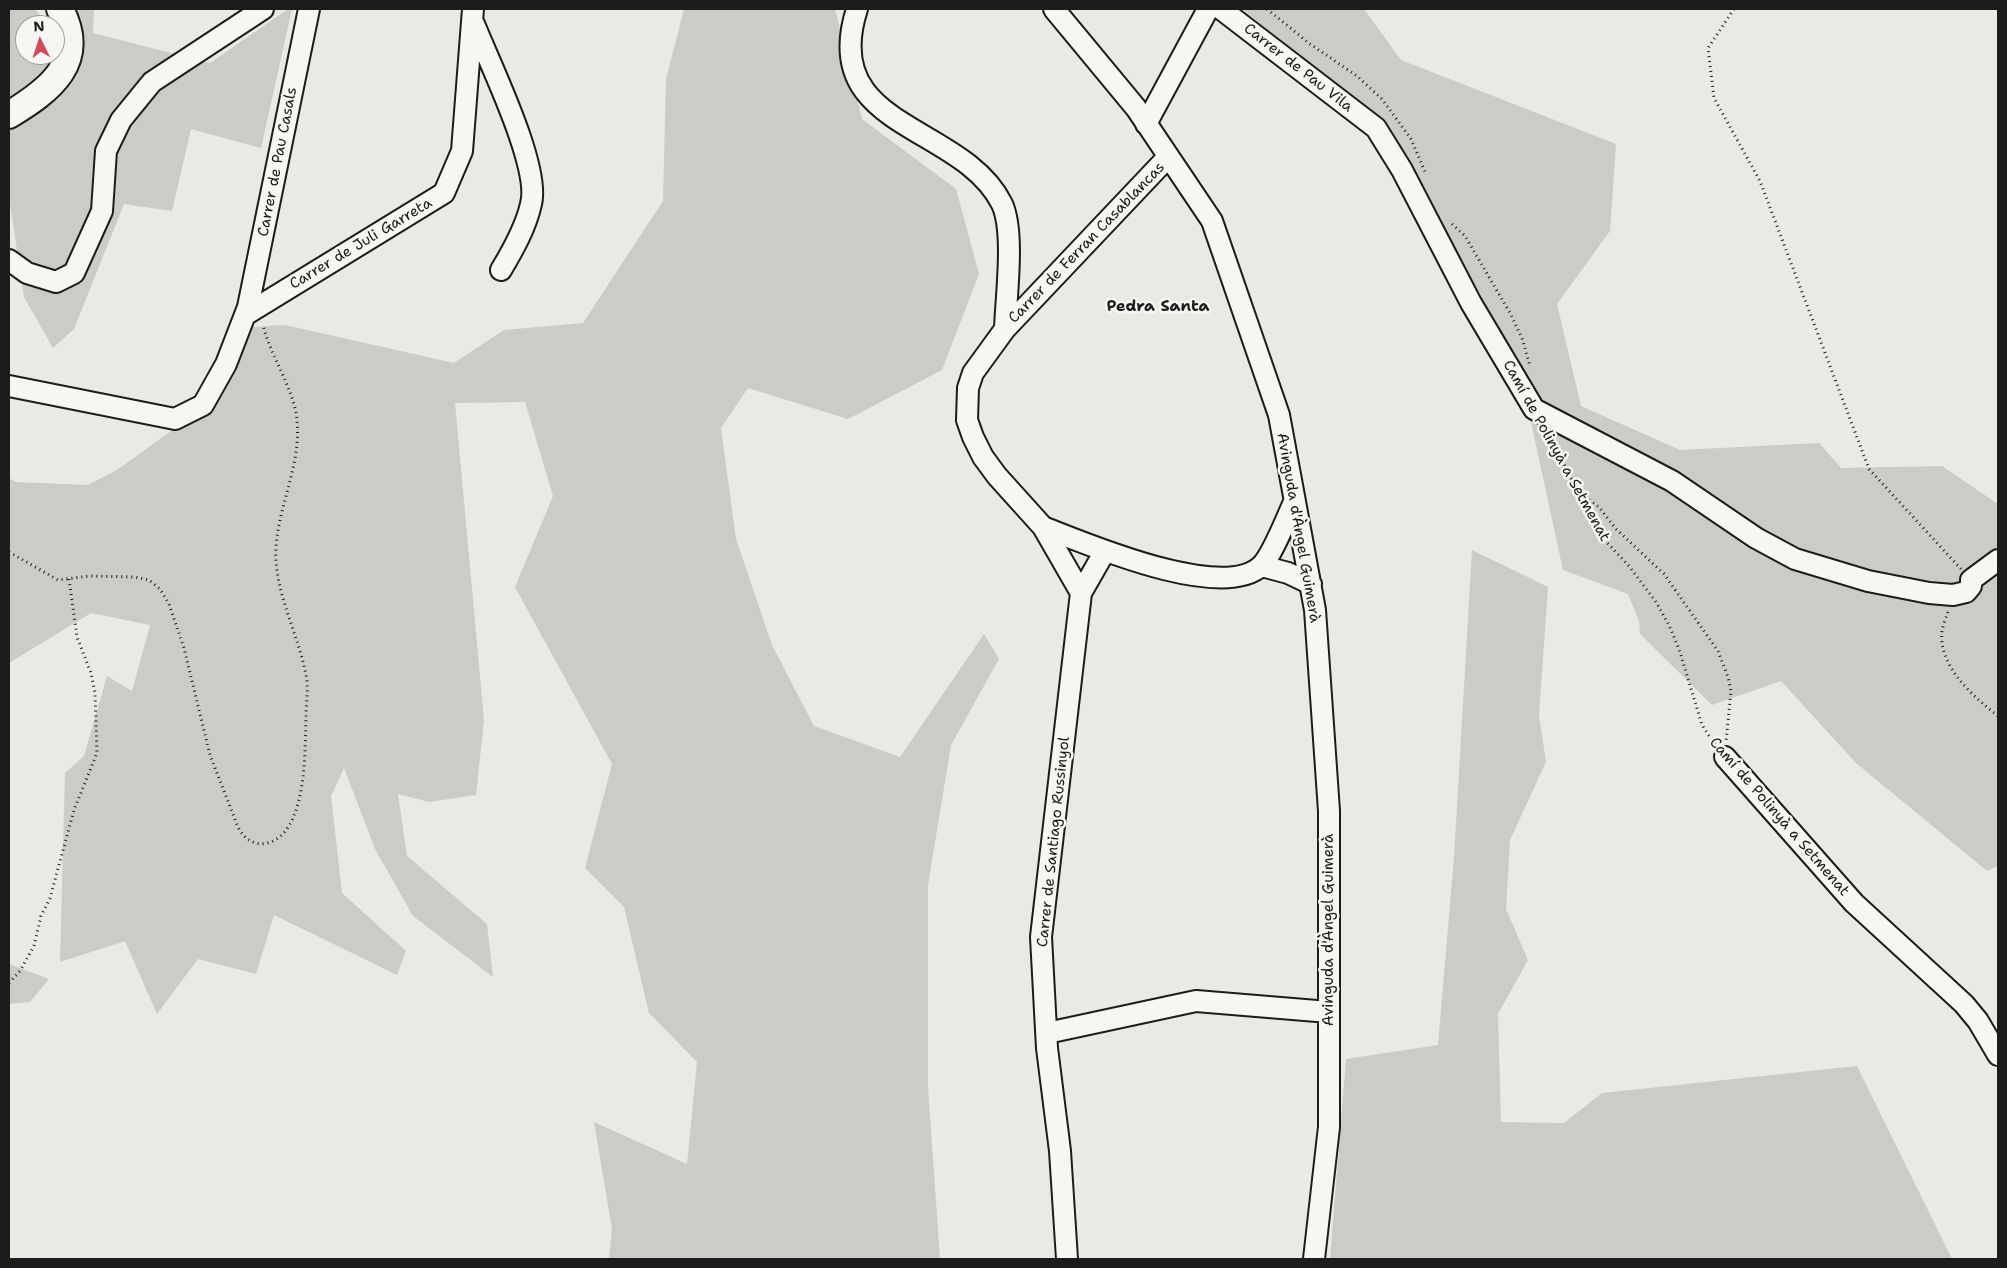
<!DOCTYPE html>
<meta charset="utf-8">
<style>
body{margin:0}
#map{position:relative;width:2007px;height:1268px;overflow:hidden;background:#e9e9e5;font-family:"Shantell Sans",sans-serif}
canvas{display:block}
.frame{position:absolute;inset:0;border:10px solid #1c1c1c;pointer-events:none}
.north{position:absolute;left:15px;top:15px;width:50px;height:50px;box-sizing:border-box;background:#f6f6f2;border:1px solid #9f9f9c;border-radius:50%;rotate:356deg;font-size:14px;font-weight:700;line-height:20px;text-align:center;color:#1c1c1c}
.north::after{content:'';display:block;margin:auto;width:18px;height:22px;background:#d1495b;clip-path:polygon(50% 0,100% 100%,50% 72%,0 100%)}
</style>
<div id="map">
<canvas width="2007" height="1268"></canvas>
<div class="frame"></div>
<div class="north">N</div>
</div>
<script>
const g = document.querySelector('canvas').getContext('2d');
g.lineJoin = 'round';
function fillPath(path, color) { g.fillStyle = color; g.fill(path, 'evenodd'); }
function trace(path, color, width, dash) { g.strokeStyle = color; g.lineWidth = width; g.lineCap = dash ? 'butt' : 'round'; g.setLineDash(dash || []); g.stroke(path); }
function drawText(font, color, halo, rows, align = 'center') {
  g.font = font + ' "Shantell Sans",sans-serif'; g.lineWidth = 5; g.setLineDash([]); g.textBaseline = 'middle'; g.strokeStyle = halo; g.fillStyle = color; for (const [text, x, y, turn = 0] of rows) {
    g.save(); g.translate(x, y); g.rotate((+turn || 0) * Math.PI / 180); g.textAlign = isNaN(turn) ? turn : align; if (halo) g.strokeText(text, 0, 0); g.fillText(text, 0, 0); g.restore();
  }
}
fillPath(new Path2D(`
 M9,9H35L47,25H25V55H51L49,73L9,105Z
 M60,9H94L93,33L210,63L288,9H292L261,148L191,129L172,211L124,204L74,329L53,348L24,297L9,197V129L77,71L66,14Z
 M684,9H835L862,119L956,189L979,274L942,370L848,419L748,388L721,428L736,539L772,645L814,726L900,757L984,634L999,659L951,745L928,885V1087L940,1259H609L612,1229L594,1122L687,1164L697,1062L649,1013L624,907L585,868L612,764L515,587L553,496L525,402L455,403L484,720L476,795L429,802L398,794L407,856L487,924L493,977L413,916L375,849L344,768L331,796L342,893L406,951L397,975L274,915L256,974L198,959L157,1014L125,941L60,962L65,773L84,756L107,676L132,691L150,625L91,613L9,663V478L16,482L88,485L117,470L174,429L196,421L213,409L252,327L285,325L454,363L504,330L583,323L663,201L666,79Z
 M1242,9H1364L1401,60L1616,144L1610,231L1557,304L1581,406L1680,450L1819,443L1841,468L1942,466L1998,504V866L1987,871L1856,763L1781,681L1712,705L1640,634L1639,621L1628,594L1563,570L1518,362L1384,122Z
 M1472,550L1548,587L1539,715L1546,762L1510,840L1506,909L1528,960L1498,1014L1501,1122L1564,1123L1602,1093L1857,1066L1952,1259H1330L1346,1059L1438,1045L1454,857Z
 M9,964L49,979L30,1002L9,1004Z`), '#cbcbc7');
const minor = new Path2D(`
 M857,9C818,130 962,123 1002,204C1015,232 1006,297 1005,329
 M1054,9L1136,108L1212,221L1279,415L1315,610L1329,811V1127L1314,1259
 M1221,9L1376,128L1402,170L1471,303L1534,409L1672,481L1756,538L1795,559L1868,581L1929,593L1953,595L1966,592L1971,586V580L1998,560
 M474,24C489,62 541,167 531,204C526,227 513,250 501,270
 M1146,124L1208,9
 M9,260L27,273L56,282L74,273L102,211L106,151L121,120L152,82L263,9
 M245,315L444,193L462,151L473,9
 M9,386L175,419L203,405L226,364L248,307L309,9
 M1043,527C1087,544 1222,602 1261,566C1272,556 1287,517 1294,502
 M1262,566L1288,573L1311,584
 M1081,593L1043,527L997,476L983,457L973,437L967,420L968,388L973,373L1005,329L1168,157
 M1725,757L1854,903L1964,1004L1978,1021L1998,1055
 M1047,1033L1196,1001L1329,1012
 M1067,1259L1060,1151L1047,1048L1041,937L1081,593L1105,551`);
const major = new Path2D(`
 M9,115C50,90 88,62 60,9`);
trace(minor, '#1c1c1c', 24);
trace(major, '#1c1c1c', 30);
trace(new Path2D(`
 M1267,9L1310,44L1357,76L1382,99L1411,139L1426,174
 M1734,9L1708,48L1714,98L1760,181L1869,469L1961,569
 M1452,224L1465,236L1510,313L1522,338L1530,366
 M1551,438L1599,534L1629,566L1656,602L1669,625L1679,649L1702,725L1715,745
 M1581,494L1599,507L1616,529L1664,574L1718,651L1728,677L1731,691L1726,742
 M9,552L58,580L90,576L135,577L149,580L160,589L169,604L184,648L210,755L238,827C245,841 259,849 275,840C307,822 305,748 306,716C306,702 309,688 306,675C298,633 273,589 276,547C279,502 304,459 296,413C291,385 270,354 263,325
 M1948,612C1946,618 1943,625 1942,631C1938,667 1974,697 1998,716
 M9,983L20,971L34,946L41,916L50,898L74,810L97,753L95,693L91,673L77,637L69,579`), '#1c1c1c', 3, [1, 4]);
trace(minor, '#f6f6f2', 20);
trace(major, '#f6f6f2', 26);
drawText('15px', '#1c1c1c', '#f6f6f2', [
 ["Carrer de Pau Vila",1298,68,38],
 ["Carrer de Pau Casals",278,162,-79],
 ["Carrer de Ferran Casablancas",1087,243,-46],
 ["Carrer de Juli Garreta",361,244,-31],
 ["Camí de Polinyà a Setmenat",1556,451,61],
 ["Avinguda d'Àngel Guimerà",1298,528,80],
 ["Camí de Polinyà a Setmenat",1779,817,49],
 ["Carrer de Santiago Russinyol",1054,842,-84],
 ["Avinguda d'Àngel Guimerà",1329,930,-90]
]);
drawText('bold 16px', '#1c1c1c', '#f6f6f2', [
 ["Pedra Santa",1158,307]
]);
</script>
